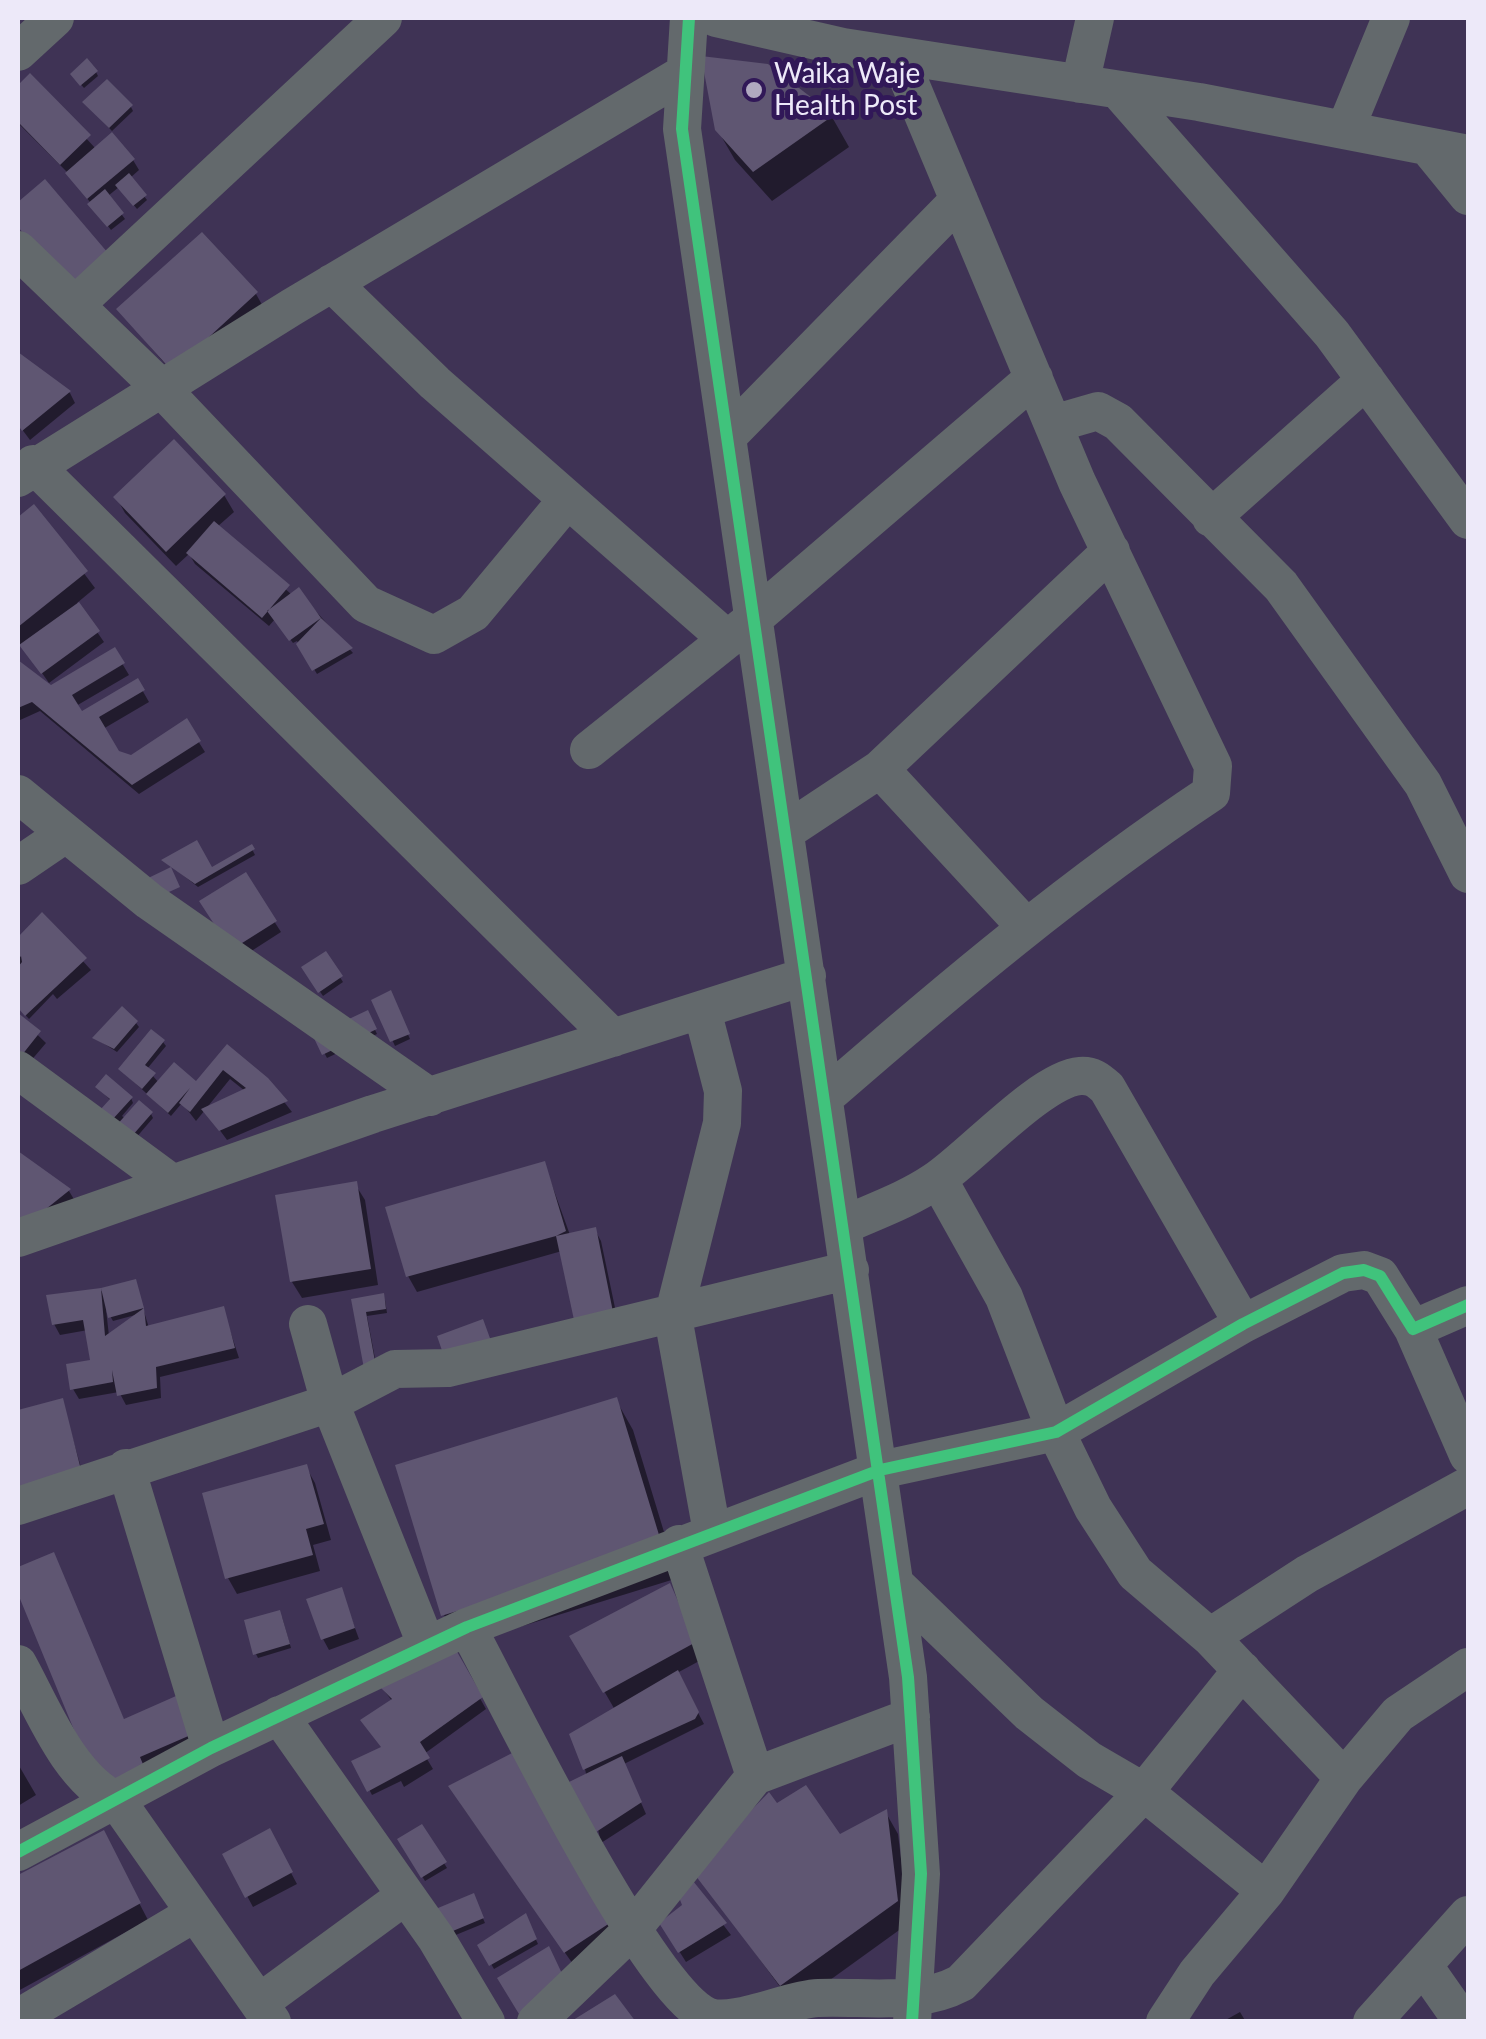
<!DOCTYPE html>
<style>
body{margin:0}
#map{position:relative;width:1486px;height:2039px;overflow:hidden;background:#3f3355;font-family:Lato,sans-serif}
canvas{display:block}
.frame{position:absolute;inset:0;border:20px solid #ede9f9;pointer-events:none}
</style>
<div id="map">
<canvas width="1486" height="2039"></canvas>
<div class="frame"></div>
</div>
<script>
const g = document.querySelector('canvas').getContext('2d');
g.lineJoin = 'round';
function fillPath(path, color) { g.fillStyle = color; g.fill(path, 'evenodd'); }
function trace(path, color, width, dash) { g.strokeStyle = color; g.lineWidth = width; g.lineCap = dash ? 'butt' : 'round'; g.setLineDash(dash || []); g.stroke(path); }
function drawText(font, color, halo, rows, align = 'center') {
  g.font = font + ' Lato,sans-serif'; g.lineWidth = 10; g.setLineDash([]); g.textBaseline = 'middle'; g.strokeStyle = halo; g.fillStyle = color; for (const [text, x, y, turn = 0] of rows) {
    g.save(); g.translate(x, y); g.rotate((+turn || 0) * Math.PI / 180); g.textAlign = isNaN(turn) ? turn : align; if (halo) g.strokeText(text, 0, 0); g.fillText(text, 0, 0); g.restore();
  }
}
fillPath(new Path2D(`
 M767,67L832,117L849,147L772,201L735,160L717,129Z
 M96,72L98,76L84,88L76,79Z
 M30,77L96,149L133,160L139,170L130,178L147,200L137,209L119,187L108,196L125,219L111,230L68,173L18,123V89Z
 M88,106L131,107L133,111L112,131Z
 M256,294L265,310L183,385L119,310Z
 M18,355L70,393L75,403L30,440L18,424Z
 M224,495L234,512L217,527L292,595L298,591L353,653L317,674L297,641L293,643L275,619L269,626L195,564L189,554L176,566L125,513L116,497Z
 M34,507L95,588L77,603L104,642L49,683L23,646L18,647V520Z
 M114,650L129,675L76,706L81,714L137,681L149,702L103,729L117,753L132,758L186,722L205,752L139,794L40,711L18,721V663L51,688Z
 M251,847L255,855L198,887L165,861L211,870Z
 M245,876L281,932L239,959Z
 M42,916L91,970L57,999L53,994L29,1019L18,1007V941Z
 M325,954L343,982L323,996L304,968Z
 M390,994L410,1039L395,1046L374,1001Z
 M367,1013L377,1034L327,1058L316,1037Z
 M18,1016L46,1043L18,1076V1088Z
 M136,1023L139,1027L117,1052L95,1038Z
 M163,1042L166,1046L147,1069L159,1083L196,1087L227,1048L267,1080L292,1112L227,1140L205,1110L196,1121L182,1103L171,1116L121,1070ZM230,1079L245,1091L205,1110Z
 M98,1087L131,1098L133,1103L122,1116L126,1119L151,1114L153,1118L135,1139L106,1115L111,1101Z
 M18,1154L69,1191L75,1201L18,1226Z
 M544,1163L570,1235L595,1230L601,1241L618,1322L562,1251L417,1292L408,1276Z
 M355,1184L365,1200L378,1285L302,1298L292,1282Z
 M135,1282L149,1328L223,1309L239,1358L160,1377L161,1398L126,1405L119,1392L79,1399L73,1389L93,1362L88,1330L60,1335L54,1324L101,1291ZM106,1309L113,1321L139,1314L109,1336Z
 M385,1300L387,1313L367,1316L377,1369L370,1378L354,1301Z
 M616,1400L633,1430L678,1578L461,1645L444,1615Z
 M62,1401L86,1485L18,1499V1413Z
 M306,1467L315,1483L331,1540L313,1545L320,1571L237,1594L228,1578Z
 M53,1555L125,1722L175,1699L197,1745L102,1792L18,1587V1569Z
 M669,1587L703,1659L677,1673L704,1724L624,1764L646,1814L601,1843L585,1769L615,1710L573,1637Z
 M341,1590L359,1639L329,1650L323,1639Z
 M282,1617L291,1648L258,1658L256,1654Z
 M451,1647L486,1709L424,1754L433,1769L404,1787L401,1781L372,1795L355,1762L383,1748L393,1702L378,1683Z
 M18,1764L36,1795L18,1806Z
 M460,1803L623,1936L575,1967Z
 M776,1807L840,1837L886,1813L898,1834L909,1923L794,2006L695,1871Z
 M422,1827L447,1868L425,1881L400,1840Z
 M269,1832L297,1884L253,1907L225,1855Z
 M103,1834L148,1920L18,1991V1878Z
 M693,1885L731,1935L686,1962L662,1924L685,1906Z
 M473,1896L485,1923L441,1941Z
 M525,1916L538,1944L494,1969L480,1945Z
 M1240,2012L1246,2022H1222Z`), '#0007');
fillPath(new Path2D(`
 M701,56L768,64L834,115L753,172L715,130Z
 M87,58L98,71L80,86L70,74Z
 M30,73L91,135L60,165L18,122V85Z
 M107,79L133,105L109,128L82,102Z
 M112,132L135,159L87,199L65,173Z
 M129,173L147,195L133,206L115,185Z
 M45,179L108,253L69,287L18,227V202Z
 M105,189L124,213L107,227L87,204Z
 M202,232L258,292L172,371L116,309Z
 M18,352L71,391L22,431L18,425Z
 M174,439L226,494L166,552L113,497Z
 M34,504L88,571L18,627V517Z
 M214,521L290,585L262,618L186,553Z
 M299,587L321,618L289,641L267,611Z
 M79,602L100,631L41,674L19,645Z
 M321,618L353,648L312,671L296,644Z
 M115,647L125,663L72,695L82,711L138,678L145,690L99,717L119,751L131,755L187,718L201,741L132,785L32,702L18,708V660L51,685Z
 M197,840L212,867L252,844L255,849L195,884L161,860Z
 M171,867L180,887L149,901L140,882Z
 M246,872L277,921L231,950L199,901Z
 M42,912L87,958L25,1016L18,1008V967L22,962L21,956L18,960V937Z
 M326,951L343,976L318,993L301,967Z
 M391,990L410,1034L390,1042L371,1000Z
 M122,1006L138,1021L114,1049L92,1038Z
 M368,1010L377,1029L322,1055L313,1036Z
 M18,1013L41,1031L18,1060Z
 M151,1029L165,1040L145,1065L156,1073L142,1089L118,1069Z
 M227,1044L268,1078L288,1101L219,1131L201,1109L246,1088L223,1070L190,1112L179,1103L190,1088L168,1113L146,1094L174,1062L196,1081Z
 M106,1074L133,1097L112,1120L100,1110L110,1099L95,1087Z
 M139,1100L153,1112L132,1136L115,1127Z
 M18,1151L71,1189L26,1225L18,1220Z
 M545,1161L566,1231L556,1236L596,1227L613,1312L574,1320L556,1236L406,1277L385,1207Z
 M357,1181L371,1269L290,1282L275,1195Z
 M136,1279L144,1308L108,1318L101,1288Z
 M101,1288L105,1336L144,1308L146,1326L224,1306L235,1348L156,1367L157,1388L117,1396L112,1370L113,1382L70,1390L66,1364L90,1360L83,1320L52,1325L46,1295Z
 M384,1293L386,1309L366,1312L376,1367L365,1374L351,1299Z
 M483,1319L495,1352L448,1368L437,1336Z
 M617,1397L663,1548L441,1616L395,1465Z
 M63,1398L82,1474L18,1490V1410Z
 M307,1464L324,1524L306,1529L313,1555L225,1579L202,1493Z
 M54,1552L124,1719L176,1696L193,1734L140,1757L147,1774L100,1793L18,1594V1567Z
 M670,1583L696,1642L603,1693L569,1636Z
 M342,1587L355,1628L321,1640L306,1599Z
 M280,1610L290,1644L253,1655L244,1620Z
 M452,1643L483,1697L420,1742L430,1758L367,1792L351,1761L381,1747L360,1720L392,1699L375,1682Z
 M678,1670L699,1712L695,1719L583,1770L569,1734Z
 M518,1750L616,1919L564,1953L448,1786Z
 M622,1756L642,1802L593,1834L569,1782Z
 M806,1785L840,1834L887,1809L898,1901L780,1986L692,1871L769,1792L777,1803Z
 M422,1824L447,1862L421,1878L397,1839Z
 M270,1828L293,1872L245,1898L222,1854Z
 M104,1830L141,1903L18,1971V1875Z
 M693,1881L727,1923L678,1953L659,1923L682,1905L677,1892Z
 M474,1893L484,1918L436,1938L426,1913Z
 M526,1913L537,1939L489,1966L477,1945Z
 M549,1946L566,1982L519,2014L497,1978Z
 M615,1994L636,2022H570Z`), '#5f5672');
trace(new Path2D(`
 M689,18L682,129L908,1677L921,1874L912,2022
 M716,18L843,47L1199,102L1468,154
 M18,52L55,18
 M1080,84L1095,18
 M1118,90L1332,334L1468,520
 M1345,130L1391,18
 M1428,147L1468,196
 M18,250L160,387L366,604L434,635L473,613L567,500
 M332,283L435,383L727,639
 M75,305L383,18
 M1053,424L1098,411L1118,422L1281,586L1423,784L1468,874
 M727,437L959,200
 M33,464L613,1038
 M18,478L292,307L685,73
 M1211,518L1366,380
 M589,750L754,618L1034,378
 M880,769L1026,927
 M18,794L149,901L430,1097
 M785,832L880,769L1111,551
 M18,866L65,834
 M702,1010L723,1091L722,1123L673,1317L712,1532
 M18,1070L173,1184
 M825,1097C949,989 1074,884 1211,793L1213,766L1077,482L899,57
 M938,1179L1004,1297L1056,1432L1093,1508L1135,1573L1210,1637L1344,1778
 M844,1225C875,1211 907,1200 935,1181C971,1157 1041,1079 1080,1076C1092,1075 1098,1080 1107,1088L1243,1324
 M18,1238L373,1114L807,976
 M308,1324L330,1403L426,1644
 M1413,1329L1468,1455
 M126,1468L211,1748
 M18,1506L330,1403L395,1369L448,1368L850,1270
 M679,1544L755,1776
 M897,1586L1029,1713L1089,1760L1144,1792L1266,1891
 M467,1627C506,1699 646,1989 707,2016C732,2027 788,1999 818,1998C866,1996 918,2006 961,1983L1144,1792L1242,1670
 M1210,1637L1307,1574L1468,1486
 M18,1664C43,1709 68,1777 117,1801L272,2022
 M279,1715L436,1938L486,2022
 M18,1852L211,1748L467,1627L880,1470L1056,1432L1243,1324L1343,1273L1364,1270L1380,1276L1413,1329L1468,1305
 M1423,1965L1463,2022
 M259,2003L405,1896
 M18,2018L195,1913
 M536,2022L631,1931L755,1776L911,1717
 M1165,2022L1197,1973L1266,1891L1344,1778L1398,1714L1468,1667
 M1372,2022L1468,1915`), '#63696c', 38);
trace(new Path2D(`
 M689,18L682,129L908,1677L921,1874L912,2022
 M18,1852L211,1748L467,1627L880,1470L1056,1432L1243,1324L1343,1273L1364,1270L1380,1276L1413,1329L1468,1305`), '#40c37c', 12);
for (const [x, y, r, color] of [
 [754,90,10,"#b0a9c0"]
]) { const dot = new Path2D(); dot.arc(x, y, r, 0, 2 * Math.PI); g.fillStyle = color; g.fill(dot); trace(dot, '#311858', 4); }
drawText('28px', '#ede9f9', '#311858', [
 ["Waika Waje",774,74],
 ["Health Post",774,106]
], 'left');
</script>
